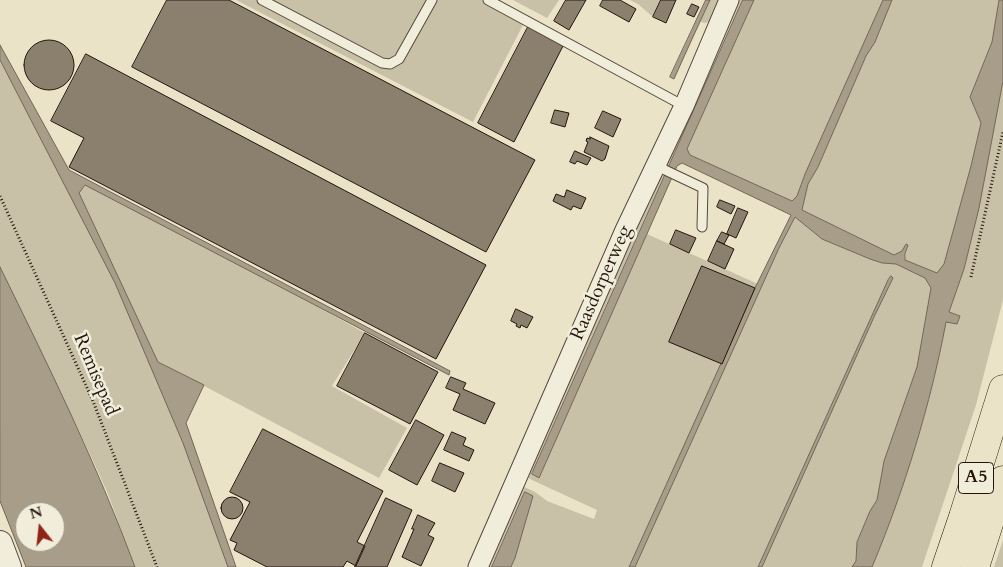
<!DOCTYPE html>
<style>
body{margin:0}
#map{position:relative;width:1003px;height:567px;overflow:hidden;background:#eae3c7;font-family:Cardo,serif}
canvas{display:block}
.north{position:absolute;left:15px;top:502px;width:50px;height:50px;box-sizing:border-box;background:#f1eddb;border:1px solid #9f9689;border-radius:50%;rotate:344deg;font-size:14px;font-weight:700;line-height:20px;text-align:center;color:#25140e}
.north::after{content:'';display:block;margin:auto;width:18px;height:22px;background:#8f2418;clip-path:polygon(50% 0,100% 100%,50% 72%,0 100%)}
</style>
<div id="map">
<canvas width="1003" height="567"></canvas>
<div class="north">N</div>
</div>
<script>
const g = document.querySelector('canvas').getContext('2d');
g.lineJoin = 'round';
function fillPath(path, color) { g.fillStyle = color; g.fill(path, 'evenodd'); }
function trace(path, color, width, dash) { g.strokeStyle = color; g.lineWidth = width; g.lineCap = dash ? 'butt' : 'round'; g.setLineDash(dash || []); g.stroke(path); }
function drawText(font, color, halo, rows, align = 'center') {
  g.font = font + ' Cardo,serif'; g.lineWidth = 5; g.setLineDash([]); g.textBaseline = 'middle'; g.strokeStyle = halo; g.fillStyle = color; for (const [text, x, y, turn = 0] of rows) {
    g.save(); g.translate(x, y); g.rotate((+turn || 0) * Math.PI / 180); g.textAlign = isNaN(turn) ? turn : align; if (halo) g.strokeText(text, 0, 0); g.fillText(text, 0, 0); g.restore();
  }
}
fillPath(new Path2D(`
 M236,0H482L524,23L473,122Z
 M513,0H559L547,18Z
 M630,0H661L653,17L638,4Z
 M710,0H721L712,21L705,23L701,22V20Z
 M734,0H743L669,168L663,161Z
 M754,0H883L805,174L797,196L791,201L690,155L687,150Z
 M892,0H999L992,42L970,97L981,123L971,166L944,264L937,273L905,260L908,245H906L902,251L894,255L802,210L808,184L818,167L866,56L875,42Z
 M0,61L36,128L79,192L86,185L289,291L365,333L332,386L407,428L379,478L151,358L233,567H135L108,494L89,452L0,267Z
 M1003,81V300L976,405L922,567H872C904,490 931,404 946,322L960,316L949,312L964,269L979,208Z
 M661,175L665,176L532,474L539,478L647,234L758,284L629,567H512L520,538L525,492L492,567H481L518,484L535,492L547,501L594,519L597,510L532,480L524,475L588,329Z
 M795,217L822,239L870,259L882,263L896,264L925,278L931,288L917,367L884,461L877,500L870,511L857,542L856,561L852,567H762L874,317L893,278L891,276L888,280L758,567H635L779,248Z
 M1003,540V567H994Z`), '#c9c0a8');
const water = new Path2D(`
 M706,0H710C698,26 686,52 674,79L670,77Z
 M743,0H754L687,149L690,155L792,201L797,196L805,174L883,0H892L875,42L866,56L818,167L808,184L802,210L894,255L902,251L906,244L908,245L905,254V260L937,273L944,264L971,166L981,123L970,97L992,42L999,0H1003V81L979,208L964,269L949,312L960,316L957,324L946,322C931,403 904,491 872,567H852L856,561L857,542L870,511L877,500L884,461L917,367L931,288L925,278L896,264L882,263L870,259L822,239L795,217L779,248L635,567H629L755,288L791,215L682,163L677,166L539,478L532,474Z
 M0,45L69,170L450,371L449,375L85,185L79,193L158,362L204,385L186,423L236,567H228L183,443L115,283L0,60Z
 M0,267C48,365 97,464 135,567H26L0,501ZM25,512H55V542H25Z
 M891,276L893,278L874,317L762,567H758L888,280Z
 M525,492L533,496L515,558L511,567H492Z`);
fillPath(water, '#a79d88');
trace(water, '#736657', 1);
const building = new Path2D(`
 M167,0H229L535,160L486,252L132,67Z
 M566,0H586L569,30L554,21Z
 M603,0H620L636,9L629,22L600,6Z
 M661,0H676L666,23L653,17Z
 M692,4L699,7L694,17L687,14Z
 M528,27L563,46L514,142L478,123Z
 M24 65a25 25 0 1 1 50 0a25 25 0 1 1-50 0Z
 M86,54L486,265L436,359L69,167L84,138L51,121Z
 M555,110L569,113L565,127L551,123Z
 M603,111L621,119L613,137L595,128Z
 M590,137L609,146L605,159L602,161L584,152L588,142L586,141L587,138L590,139Z
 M575,151L591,158L587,165L577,161L575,164L570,162Z
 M567,190L586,198L581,209L573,206L571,210L553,201L556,194L564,197Z
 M720,200L735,206L731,214L717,207Z
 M738,208L748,212L736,238L727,234Z
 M676,230L696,238L689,253L670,244Z
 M722,232L729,235L724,244L717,241Z
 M717,241L734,249L725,269L708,261Z
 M702,266L755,288L722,364L669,342Z
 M516,309L533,317L527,328L521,325L520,328L516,326L517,324L511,321Z
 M365,333L438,372L410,424L337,386Z
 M451,377L466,383L463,389L495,403L485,424L453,410L460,394L446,388Z
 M416,420L444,435L417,485L389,470Z
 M263,429L383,491L357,542L365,546L356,566L347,561L343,567H267L234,550L237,543L230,540L250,502L230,492Z
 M452,432L466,438L463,445L474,450L469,461L444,450Z
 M440,463L464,473L455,492L432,481Z
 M221 508a11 11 0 1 1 22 0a11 11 0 1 1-22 0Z
 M386,498L412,510L387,567H355Z
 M418,515L435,523L428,535L434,538L421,566L402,557L414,529H412Z`);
fillPath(building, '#8b806e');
trace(building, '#25140e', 1);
const service = new Path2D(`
 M262,0L382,63L390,64L399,59L432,0
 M488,0L684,106
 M656,163L665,170L703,188L702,227`);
const minor = new Path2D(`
 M478,567L625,230L684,106L729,0`);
const tertiary = new Path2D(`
 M0,543L9,567`);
const motorway = new Path2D(`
 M946,567L963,517L1003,389
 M975,567L1003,480`);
trace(service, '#56483c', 11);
trace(minor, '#56483c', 21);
trace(tertiary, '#56483c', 26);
trace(motorway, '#25140e', 29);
trace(new Path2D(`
 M0,196L93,401L157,567
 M971,277L1003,132`), '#25140e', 3, [1, 2.5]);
trace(service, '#f1eddb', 9);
trace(minor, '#f1eddb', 19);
trace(tertiary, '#f1eddb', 24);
trace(motorway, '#eae3c7', 28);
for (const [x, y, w] of [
 [976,478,35]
]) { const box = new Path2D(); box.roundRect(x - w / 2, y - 15.5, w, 31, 4); g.fillStyle = '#f1eddb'; g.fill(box); trace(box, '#25140e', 1); }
drawText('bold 18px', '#25140e', null, [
 ["A5",976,478]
]);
drawText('19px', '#25140e', '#f1eddb', [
 ["Raasdorperweg",602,283,-66],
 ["Remisepad",95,375,67]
]);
</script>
